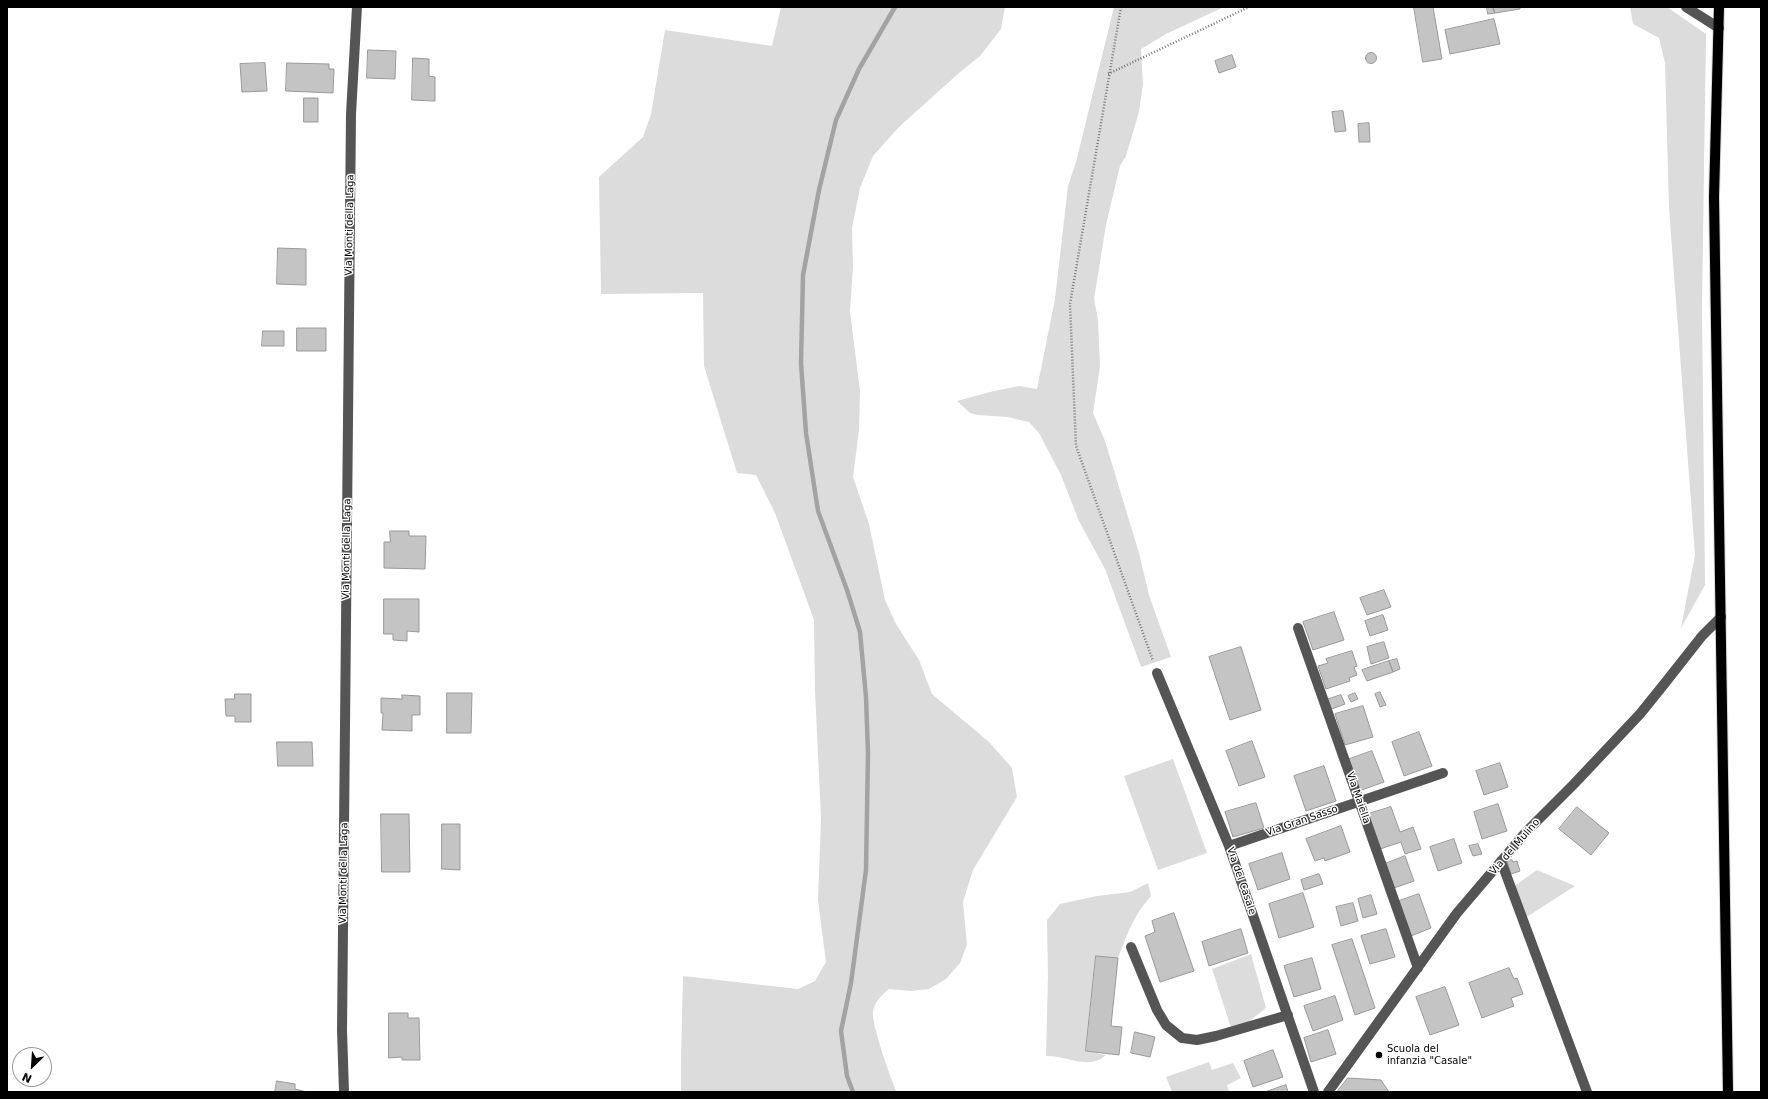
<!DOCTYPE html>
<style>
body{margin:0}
#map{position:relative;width:1768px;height:1099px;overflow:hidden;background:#fff;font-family:"DejaVu Sans",sans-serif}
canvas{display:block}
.frame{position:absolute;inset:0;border:8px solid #000;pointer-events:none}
.north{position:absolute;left:12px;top:1047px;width:40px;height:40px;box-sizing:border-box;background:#fff;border:1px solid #999;border-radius:50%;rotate:205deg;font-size:11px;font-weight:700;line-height:16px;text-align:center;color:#000}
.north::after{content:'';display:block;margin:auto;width:14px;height:18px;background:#000;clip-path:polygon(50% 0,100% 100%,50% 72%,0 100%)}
</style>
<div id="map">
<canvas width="1768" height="1099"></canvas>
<div class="frame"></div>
<div class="north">N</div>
</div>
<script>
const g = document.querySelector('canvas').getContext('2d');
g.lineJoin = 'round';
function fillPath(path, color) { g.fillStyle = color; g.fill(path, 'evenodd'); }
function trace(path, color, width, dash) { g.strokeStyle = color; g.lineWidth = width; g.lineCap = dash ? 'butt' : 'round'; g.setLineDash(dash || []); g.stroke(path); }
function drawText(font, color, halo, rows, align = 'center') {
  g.font = font + ' "DejaVu Sans",sans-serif'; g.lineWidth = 3; g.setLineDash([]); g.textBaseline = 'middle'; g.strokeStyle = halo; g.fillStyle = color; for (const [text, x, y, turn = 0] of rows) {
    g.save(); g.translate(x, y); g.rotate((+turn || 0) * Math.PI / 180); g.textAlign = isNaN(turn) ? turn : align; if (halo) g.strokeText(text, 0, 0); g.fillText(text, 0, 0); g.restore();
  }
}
fillPath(new Path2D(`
 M781,7H1005L1001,29L980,56L960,72L899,127L873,156L860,188L852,228L853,267L850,311L860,391L859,430L853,477L869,524L885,600L896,624L919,660L932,694L989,742L1012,768L1017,797L973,870L963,902L967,945L960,963L946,979L929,989L911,991L889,989C882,995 874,1002 873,1012C871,1022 891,1081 897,1092H681V1061L683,976L798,989L815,981L826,962L818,900L821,818L815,691L814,620L775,513L756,475L737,473L704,366L703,293L601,294L599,177L643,137L651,114L665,30L772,46Z
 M1114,7H1224L1166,34L1141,49L1143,84L1139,112L1126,156L1120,166L1106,225L1094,299L1098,320L1100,366L1093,413L1105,441L1139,553L1149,595L1171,657L1141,667L1105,569L1079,521L1061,475L1039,433L1029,422L1007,417L978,415L970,413L957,401L994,391L1019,386L1037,389L1055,299L1068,186L1076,162Z
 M1630,7H1667L1706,34L1702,307L1705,585L1681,628L1695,555L1669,208L1665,63L1659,38L1633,24Z
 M1173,759L1207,853L1158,870L1124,776Z
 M1537,870L1575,886L1525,918L1513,887Z
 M1148,883L1151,896C1134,914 1127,935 1118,958L1096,956L1086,1051L1106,1055C1089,1071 1066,1055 1046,1056L1048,977L1047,920L1060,904L1097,896L1130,892Z
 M1251,954L1266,1008L1243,1026L1231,1028L1212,969Z
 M1209,1062L1212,1070L1233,1063L1241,1078L1227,1085L1229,1092H1172L1166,1077Z`), '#dcdcdc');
trace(new Path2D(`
 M853,1092L847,1076L841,1031L851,983L866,870L868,753L866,697L860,632L847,590L818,511L806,433L801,363L803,275L819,190L836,120L859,69L895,7`), '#a3a3a3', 4.5);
const building = new Path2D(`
 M1414,7H1433L1442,59L1423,62Z
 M1487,7H1493L1495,13L1488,14Z
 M1493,7H1520V9L1495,13Z
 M1494,19L1500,44L1450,54L1445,30Z
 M368,50L396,51L395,79L367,78Z
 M1365.5 58a5.5 5.5 0 1 1 11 0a5.5 5.5 0 1 1-11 0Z
 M1232,55L1236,67L1219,73L1215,61Z
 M413,58L429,59V76L435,77V101L412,100Z
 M265,63L267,91L242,92L240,64Z
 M287,63L329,64V69H334L333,93L286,91Z
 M304,98H318V122H304Z
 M1343,111L1346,131L1335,132L1332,112Z
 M1369,123L1370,142H1359L1358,124Z
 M278,248L306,249V285L277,284Z
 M297,328H326V351H297Z
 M263,331H284V346H262Z
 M390,531H409V536H426L425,569L384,568V542H390Z
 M1384,590L1391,607L1367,615L1360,598Z
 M384,599H419V632L407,631V641L393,640V634H384Z
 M1334,612L1344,640L1313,650L1303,622Z
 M1383,615L1388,630L1370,636L1365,621Z
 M1384,642L1389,658L1371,664L1367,647Z
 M1241,647L1261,710L1230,720L1209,657Z
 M1352,651L1357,666L1354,667L1357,675L1349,678L1350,681L1326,689L1318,666L1328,663L1326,659Z
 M1397,659L1400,669L1393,672L1389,661Z
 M1389,661L1393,672L1367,681L1362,670Z
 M1380,692L1386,705L1380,707L1375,694Z
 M447,693H472L471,733H447Z
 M1355,693L1358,699L1351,702L1348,696Z
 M235,694H251V722H235V716H226L225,699H234Z
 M402,695L420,696V715H412V731L382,730L383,713H381V698L402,699Z
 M1341,695L1345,704L1329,710L1326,700Z
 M1363,706L1373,737L1345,745L1335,714Z
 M1419,732L1432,766L1404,776L1392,742Z
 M1252,741L1265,777L1239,786L1226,751Z
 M277,742H312L313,766H278Z
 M1372,751L1384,782L1359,791L1347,760Z
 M1500,763L1508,787L1484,795L1476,771Z
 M1324,766L1336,801L1306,811L1294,776Z
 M1256,803L1264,828L1233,837L1225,812Z
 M1498,804L1507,831L1482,839L1474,812Z
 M1391,807L1400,832L1413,827L1421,849L1405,854L1401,842L1380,849L1368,814Z
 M1577,807L1609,833L1591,855L1559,829Z
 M381,814H409L410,872H382Z
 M442,824H460V870L442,869Z
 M1341,826L1350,852L1325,861L1324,858L1315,861L1306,839Z
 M1454,839L1462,863L1438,871L1430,847Z
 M1478,844L1482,854L1473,856L1469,846Z
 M1282,853L1290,879L1258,890L1249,864Z
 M1405,856L1414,881L1394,888L1385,864Z
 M1512,860L1513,862L1517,861L1520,871L1511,874L1507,861Z
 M1319,874L1323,884L1304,890L1301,880Z
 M1303,893L1314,927L1279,938L1269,904Z
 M1419,894L1431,928L1411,936L1399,901Z
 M1371,895L1377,914L1363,918L1358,899Z
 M1353,903L1358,921L1341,926L1336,907Z
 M1174,913L1194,971L1160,982L1145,936L1155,932L1152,921Z
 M1241,929L1248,953L1209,966L1202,942Z
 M1386,929L1395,957L1370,964L1361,936Z
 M1352,939L1375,1008L1355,1015L1332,945Z
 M1096,956L1118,958L1111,1026L1122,1027L1119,1055L1086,1051Z
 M1312,958L1321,989L1294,997L1284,966Z
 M1509,968L1514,979L1517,978L1523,994L1511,998L1514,1006L1482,1018L1469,983Z
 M1445,987L1459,1025L1430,1035L1416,997Z
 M1335,996L1343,1020L1313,1031L1304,1006Z
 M389,1013H408V1018H419L420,1060H402V1057L389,1058Z
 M1328,1030L1336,1054L1311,1062L1304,1038Z
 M1135,1032L1155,1037L1150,1057L1131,1053Z
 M1273,1050L1283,1077L1253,1087L1244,1061Z
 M1348,1078L1381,1080L1389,1092H1337Z
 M277,1081L295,1084V1089L307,1092H275Z
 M1286,1085L1288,1092H1265Z`);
fillPath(building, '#c4c4c4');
trace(building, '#999', 1);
const major = new Path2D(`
 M1719,7L1714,197L1728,1092`);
trace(major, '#dbdbdb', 12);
trace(new Path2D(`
 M1121,7L1070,304L1076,446L1153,661
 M1108,74L1249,7`), '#777', 2.5, [1, 2]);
trace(new Path2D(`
 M1686,7L1719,28
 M1298,628L1418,968
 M1157,673L1229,846L1314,1092
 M1229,846L1443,773
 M1501,861L1587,1092
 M1131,947L1157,1010L1166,1025L1182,1038L1197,1040L1216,1036L1288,1015
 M344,1092L342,1030L351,114L357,7
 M1328,1092L1457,913L1526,832L1574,784L1640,714L1665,683L1702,636L1721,617`), '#555', 10);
trace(major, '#000', 10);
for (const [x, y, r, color] of [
 [1379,1055,4,"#000"]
]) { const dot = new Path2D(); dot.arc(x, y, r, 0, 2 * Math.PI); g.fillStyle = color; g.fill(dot); trace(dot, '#fff', 1.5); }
drawText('10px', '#000', '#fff', [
 ["Via Monti della Laga",350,225,-89],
 ["Via Monti della Laga",347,549,-89],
 ["Via Maiella",1358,798,71],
 ["Via Gran Sasso",1302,821,-19],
 ["Via del Mulino",1515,847,-49],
 ["Via Monti della Laga",344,873,-89],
 ["Via del Casale",1241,881,71]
]);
drawText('10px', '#000', '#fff', [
 ["Scuola del",1387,1049],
 ["infanzia \"Casale\"",1387,1061]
], 'left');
</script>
